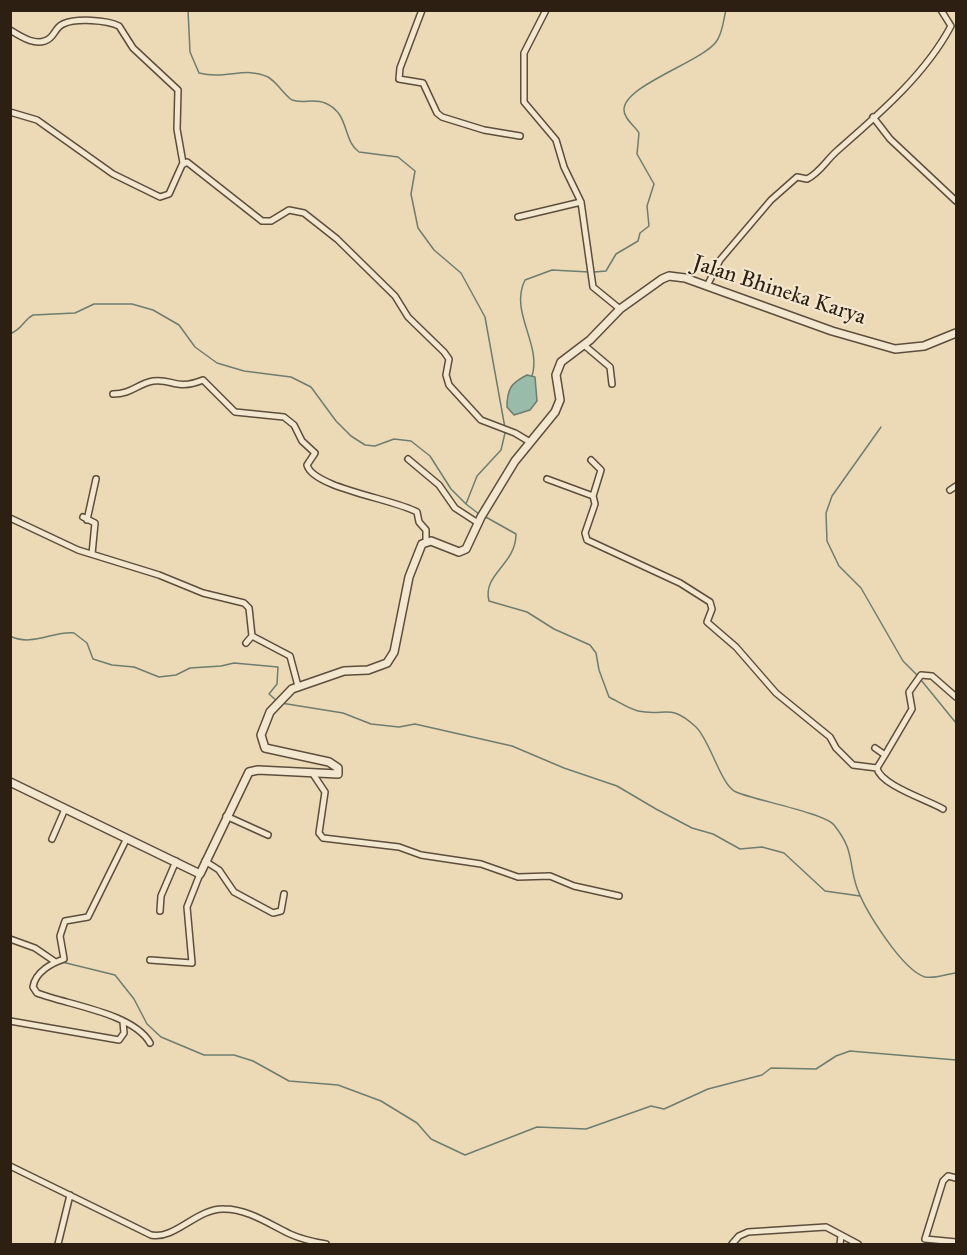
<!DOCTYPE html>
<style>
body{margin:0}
#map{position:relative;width:967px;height:1255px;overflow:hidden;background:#ecdab7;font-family:"IM FELL Great Primer",serif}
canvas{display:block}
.frame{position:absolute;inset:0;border:12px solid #2d2013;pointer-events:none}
</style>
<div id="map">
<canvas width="967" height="1255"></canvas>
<div class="frame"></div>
</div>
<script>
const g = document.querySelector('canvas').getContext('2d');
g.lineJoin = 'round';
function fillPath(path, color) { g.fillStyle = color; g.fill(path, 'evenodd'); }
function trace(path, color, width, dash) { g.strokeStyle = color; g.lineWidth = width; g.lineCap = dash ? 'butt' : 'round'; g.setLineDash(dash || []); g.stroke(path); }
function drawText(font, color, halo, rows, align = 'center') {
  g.font = font + ' "IM FELL Great Primer",serif'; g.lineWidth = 4.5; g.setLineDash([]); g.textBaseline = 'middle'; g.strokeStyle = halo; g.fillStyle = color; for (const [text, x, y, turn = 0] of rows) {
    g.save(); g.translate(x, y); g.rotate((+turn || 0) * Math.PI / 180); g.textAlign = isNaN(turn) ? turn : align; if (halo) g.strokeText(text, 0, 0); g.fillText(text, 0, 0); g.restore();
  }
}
const water = new Path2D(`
 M527,375L535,377L537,401L530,410L514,415L507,407C507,389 511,383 527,375Z`);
fillPath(water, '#9ba');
trace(water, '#6e7d6e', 1.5);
trace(new Path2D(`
 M188,10L190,52L199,73C226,80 245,66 268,77C278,83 283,94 292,100C303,104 313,98 325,103C350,113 342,140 359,152L398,157L415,171L411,194L418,228L434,250L461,273L485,317L505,428
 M594,272L606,271L616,254L638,241L640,233L649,226L647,206L654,184L637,154L639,133C635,126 624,119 624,110C623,86 701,62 716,42C723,33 723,21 726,10
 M10,334C24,328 23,320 33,315L75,313L94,304H132L153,310L179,325L195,347L217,363L244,371L291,377L311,387L336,421L351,436L365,445L375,446L394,439L411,441L430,456L451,489L466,504
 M532,376C542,344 509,312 525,280L552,270L589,272
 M881,427L832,496L826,513L827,541L839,566L861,588L903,661L918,676
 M479,514L466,504L477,476L501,450L505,433
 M484,516L516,534C516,565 482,574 489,601L527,612L554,629L590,645L596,653L599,670L609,697C617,701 629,709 638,711C666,717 669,702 696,727C710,740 721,786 736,792C754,800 824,813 834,825C855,851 848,862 857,888C865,910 902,970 925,977C936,979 946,974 956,973
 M10,636C31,647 53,631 74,633L87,643L93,659L112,665L134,667L159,677L176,675L190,668L221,666L234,663L278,667L277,684L269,694L277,701
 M921,680L956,723
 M281,703L343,713L371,724L399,727L415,724L512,746L564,768L617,786L656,809L692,828L713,834L740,849L762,847L784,853L825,891L860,896
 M10,936L32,944
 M62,962L115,975L134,999L147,1024L161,1037L204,1055H234L253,1061L289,1081L338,1085L381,1101L417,1123L431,1139L465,1155L537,1127L586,1129L651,1106L664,1109L708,1089L762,1075L771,1068L816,1069L836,1056L850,1051L956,1060`), '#6e7d6e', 1.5);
const minor = new Path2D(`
 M422,10L400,68L399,79L423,83L437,113L442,117L484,130L520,136
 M546,10L524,53V102L556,140L564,167L581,202L593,287L620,309
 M10,30C21,37 38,48 50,38C55,34 56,27 63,24C76,18 107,20 119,26L133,48L178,90L177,129L183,163
 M10,112L37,120L113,174L160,197L169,194L182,165L187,162L262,221H271L289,210L304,213L337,239L395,296L408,317L444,352L449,359L446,375L449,385L481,420L515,433L530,442
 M873,117L890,139L956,201
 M518,217L581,202
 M707,286L720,260L771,200L797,177L807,179C820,173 827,159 838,150C878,115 925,75 951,26L941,10
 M584,345L610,367L612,384
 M113,394C132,394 137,384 153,381C172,378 176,391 203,380L235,412L284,417L294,425L302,441L315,453L307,465C313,488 394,499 417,512L419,522L426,530V541
 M408,459L439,485L455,508L478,523
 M591,460L601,470L593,496
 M547,479L593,496L595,504L585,533L587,540L680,583L710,602L712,609L707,622L736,647L776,693L830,737L836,748L853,765L877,768C880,785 928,800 943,809
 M950,490L956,486
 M83,517L95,523L92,554
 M10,518L78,550L159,575L203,593L244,603L249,608L252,636L246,643
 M87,520L96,479
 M252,636L290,656L298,686
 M875,748L885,755L877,768
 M885,755L912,709L909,692L921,675L932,676L956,697
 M313,774L325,792L319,833L323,838L399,847L421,855L481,864L518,877L550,876L574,886L619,896
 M226,816L268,835
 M127,838L88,917L65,921L60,936L64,959C52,963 35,972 33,987L37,993C68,1005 133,1013 150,1043
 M52,839L65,809
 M205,861L219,870L234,892L273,913L281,911L284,894
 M160,911L161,896L176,861
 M10,939L35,948L54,961
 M150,960L192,963L187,907L200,874
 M10,1021L119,1040L124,1033L123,1022
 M10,1166L151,1235C175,1240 197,1208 224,1209C248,1209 269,1224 290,1234C301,1239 314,1242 326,1244
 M956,1178L948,1176L943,1181L925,1239L956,1242
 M58,1244L70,1195
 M732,1244L739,1236L748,1232L826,1227L858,1244
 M840,1244L841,1236`);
const tertiary = new Path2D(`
 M10,782L200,874L249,772L258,770L338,774V768L329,762L265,748L261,735L270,712L292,689L344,671L368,670L387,663L394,652L409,577L422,544L431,541L459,552L466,549L481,517L515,461L555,412L560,400L556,375L561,362L590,340L620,309L662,279L669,276L685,278L832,331L895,349L924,346L956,333`);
trace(minor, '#5d4e3c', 8);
trace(tertiary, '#5d4e3c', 10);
trace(minor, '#f3e7d0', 5);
trace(tertiary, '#f3e7d0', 7);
drawText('22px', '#2d2013', '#f3e7d0', [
 ["Jalan Bhineka Karya",779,291,18]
]);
</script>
